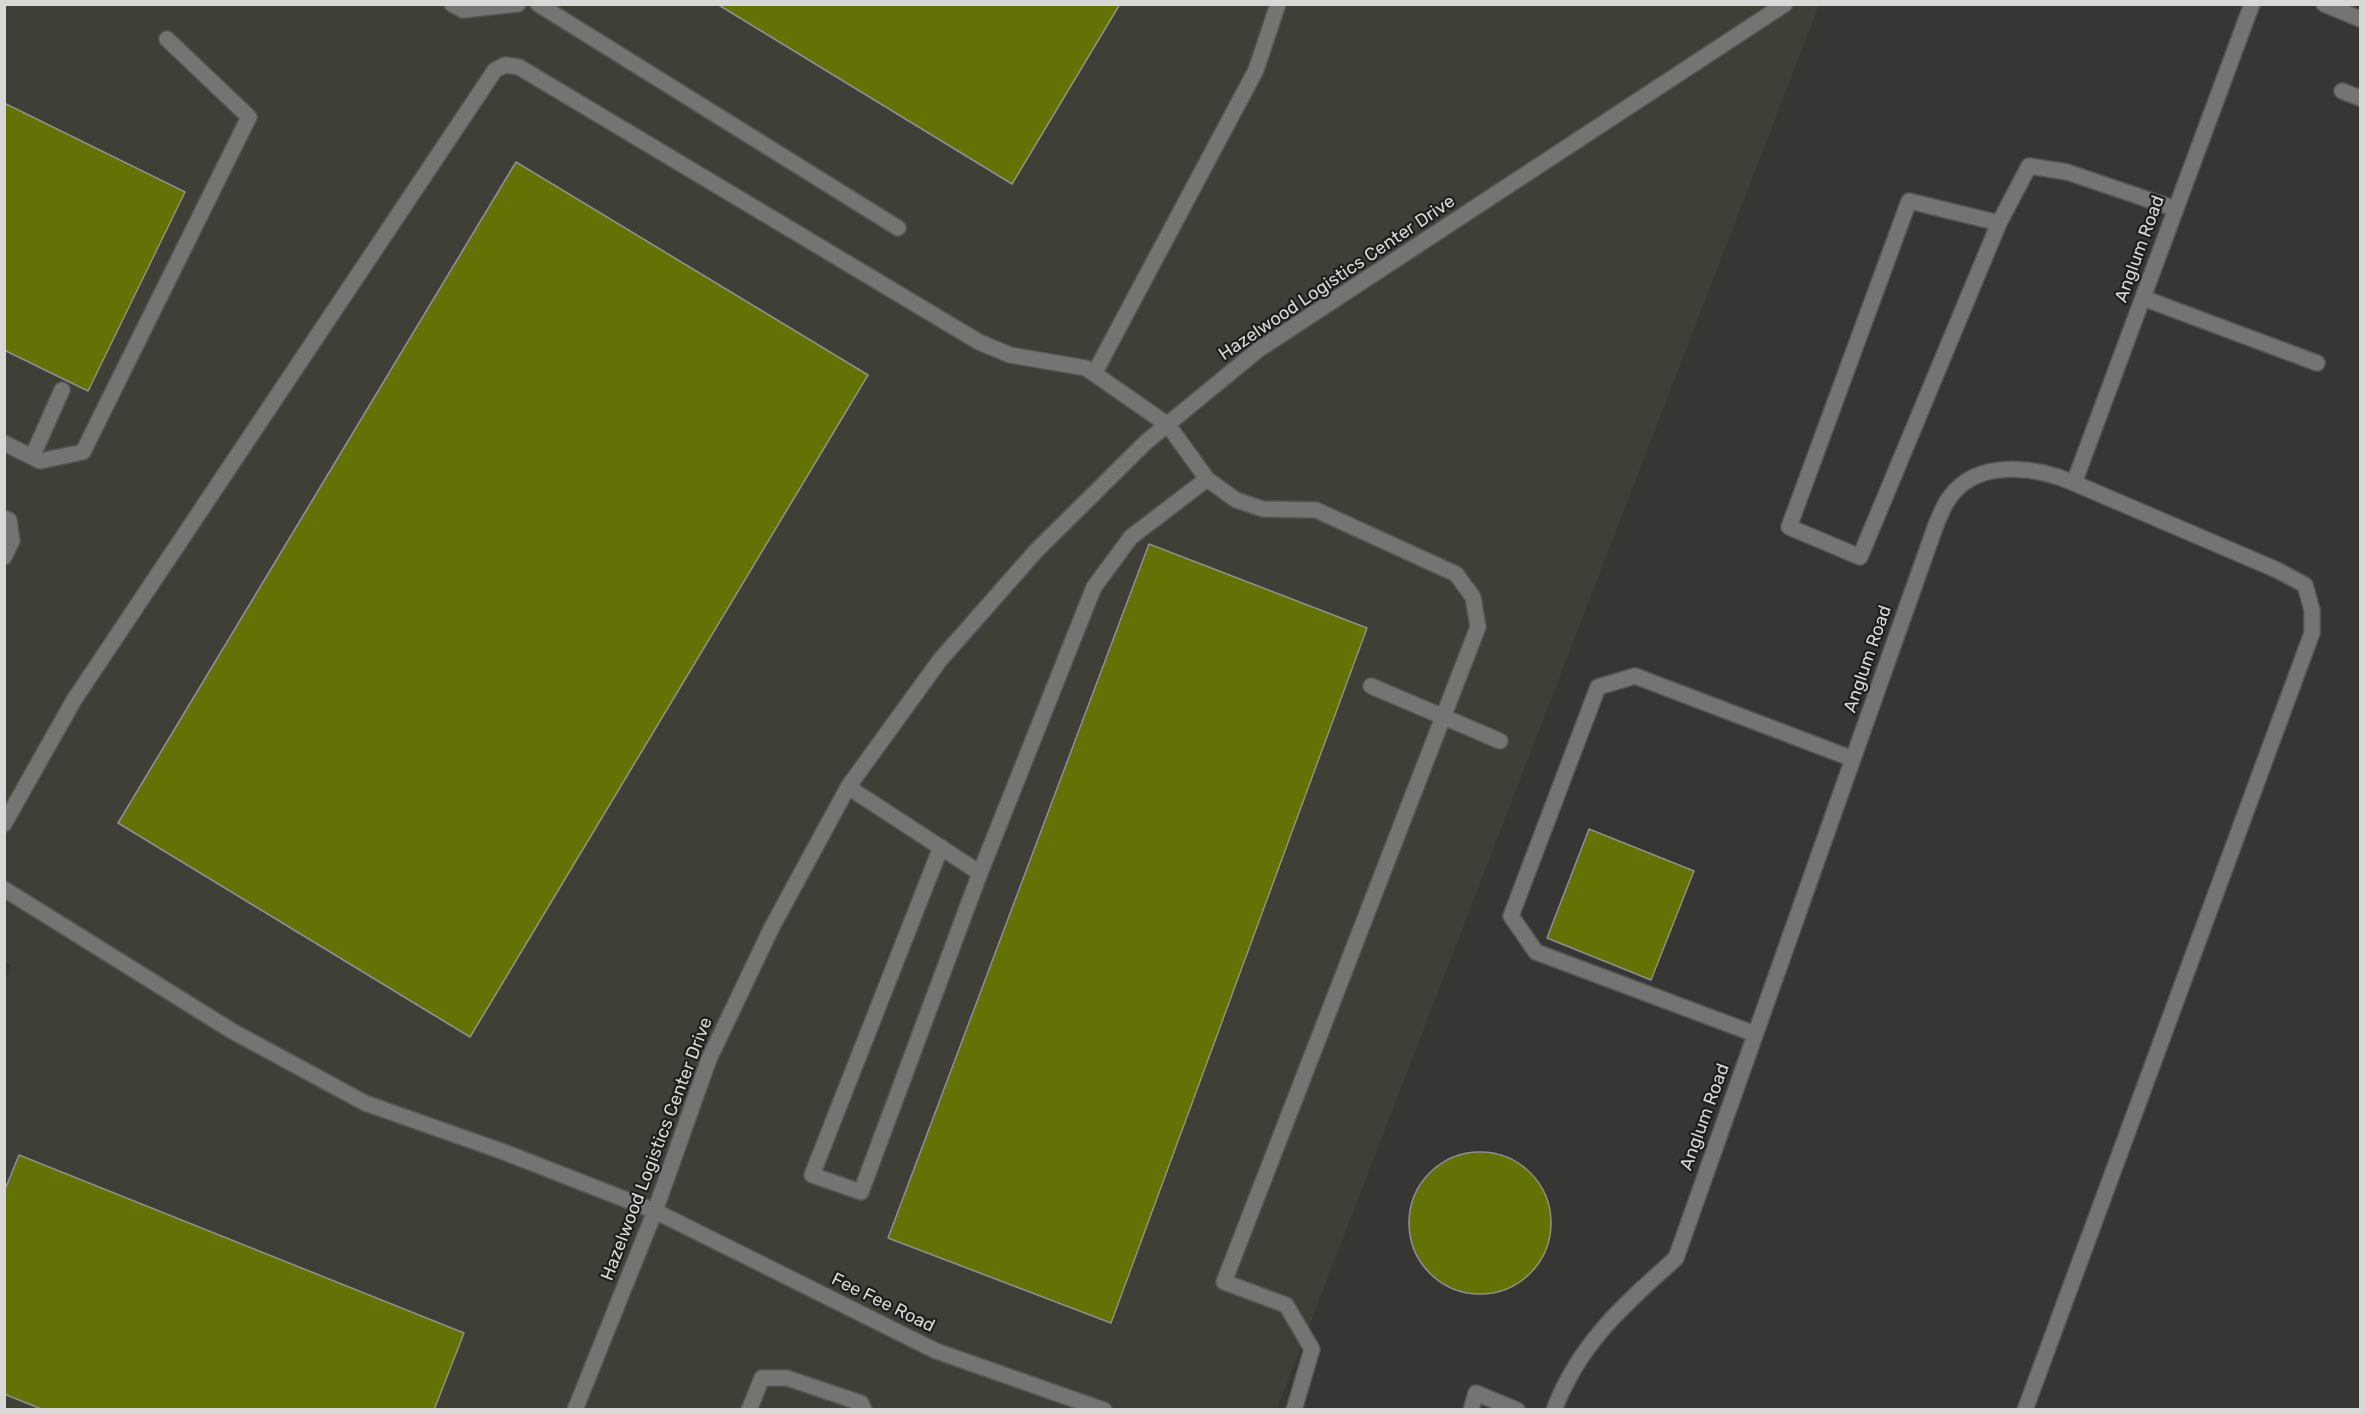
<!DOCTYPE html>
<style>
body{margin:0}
#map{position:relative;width:2365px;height:1414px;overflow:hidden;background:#363734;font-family:Rubik,sans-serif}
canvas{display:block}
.frame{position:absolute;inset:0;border:6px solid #d8d9d7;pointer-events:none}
</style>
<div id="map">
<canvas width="2365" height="1414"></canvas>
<div class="frame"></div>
</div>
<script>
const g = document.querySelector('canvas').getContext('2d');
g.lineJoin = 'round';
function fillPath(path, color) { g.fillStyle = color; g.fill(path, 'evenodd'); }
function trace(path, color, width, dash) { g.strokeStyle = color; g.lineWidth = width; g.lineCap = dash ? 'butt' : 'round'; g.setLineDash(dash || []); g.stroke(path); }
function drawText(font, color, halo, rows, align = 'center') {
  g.font = font + ' Rubik,sans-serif'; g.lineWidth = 4.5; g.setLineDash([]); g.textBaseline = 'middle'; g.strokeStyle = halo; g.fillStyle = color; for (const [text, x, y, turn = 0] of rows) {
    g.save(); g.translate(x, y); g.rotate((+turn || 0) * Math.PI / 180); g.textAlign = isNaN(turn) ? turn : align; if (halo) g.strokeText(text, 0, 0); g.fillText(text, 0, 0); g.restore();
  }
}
fillPath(new Path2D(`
 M5,5H1819L1277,1409L5,1410L4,982L12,965L4,962Z`), '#3e4037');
const building = new Path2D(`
 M717,4H1120L1012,184Z
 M4,103L185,192L88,391L4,350Z
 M516,162L868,375L470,1037L118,823Z
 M1149,544L1367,628L1111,1323L888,1238Z
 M1589,829L1694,871L1651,980L1547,938Z
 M1409 1223a71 71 0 1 1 142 0a71 71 0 1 1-142 0Z
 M19,1155L464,1333L434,1410H44L4,1394V1192Z`);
fillPath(building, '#637105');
trace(building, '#8f908d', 1.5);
const minor = new Path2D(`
 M452,4L463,10L518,4
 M538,4L898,228
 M2324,4L2360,19
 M2342,91L2360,98
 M1999,223L1909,201L1789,527L1860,557L1999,223L2029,166L2067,172L2176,209
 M2143,298L2317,363
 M1094,374L1256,70L1278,4
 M4,443L40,461L83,452L249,117L167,39
 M32,457L62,390
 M4,518L9,520L12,541L4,557
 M1371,686L1500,741
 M848,787L980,873L1094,587L1131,537L1207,479
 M4,824L74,700L495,70L505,65L519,67L979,342L1010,355L1086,368L1168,425L1207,479L1236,500L1263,509L1316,510L1456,574L1473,597L1478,627L1224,1282L1286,1305L1312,1349L1294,1410
 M941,847L812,1175L861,1192L980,873
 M4,889L232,1031L365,1103L504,1152L655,1211L936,1351L1104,1410
 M1755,1034L1536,952L1511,916L1598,687L1635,676L1853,759
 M575,1410L655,1211L709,1059L772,927L848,787L940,660L1036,551L1146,442L1258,350L1785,4
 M749,1410L762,1378H787L861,1403L864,1410
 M1471,1410L1476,1393L1517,1410
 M1554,1410C1579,1343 1625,1304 1676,1258L1937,522C1941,514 1944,504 1950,497C1978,458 2037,467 2074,483L2252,4
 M2025,1410L2312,633V610L2305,585L2277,570L2074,483`);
trace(minor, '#555654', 18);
trace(minor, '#747572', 15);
drawText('18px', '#d8d9d7', '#1e1e1d', [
 ["Anglum Road",2140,249,-70],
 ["Hazelwood Logistics Center Drive",1337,278,-34],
 ["Anglum Road",1868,659,-71],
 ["Anglum Road",1705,1117,-70],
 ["Hazelwood Logistics Center Drive",657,1149,-69],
 ["Fee Fee Road",883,1303,26]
]);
</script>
